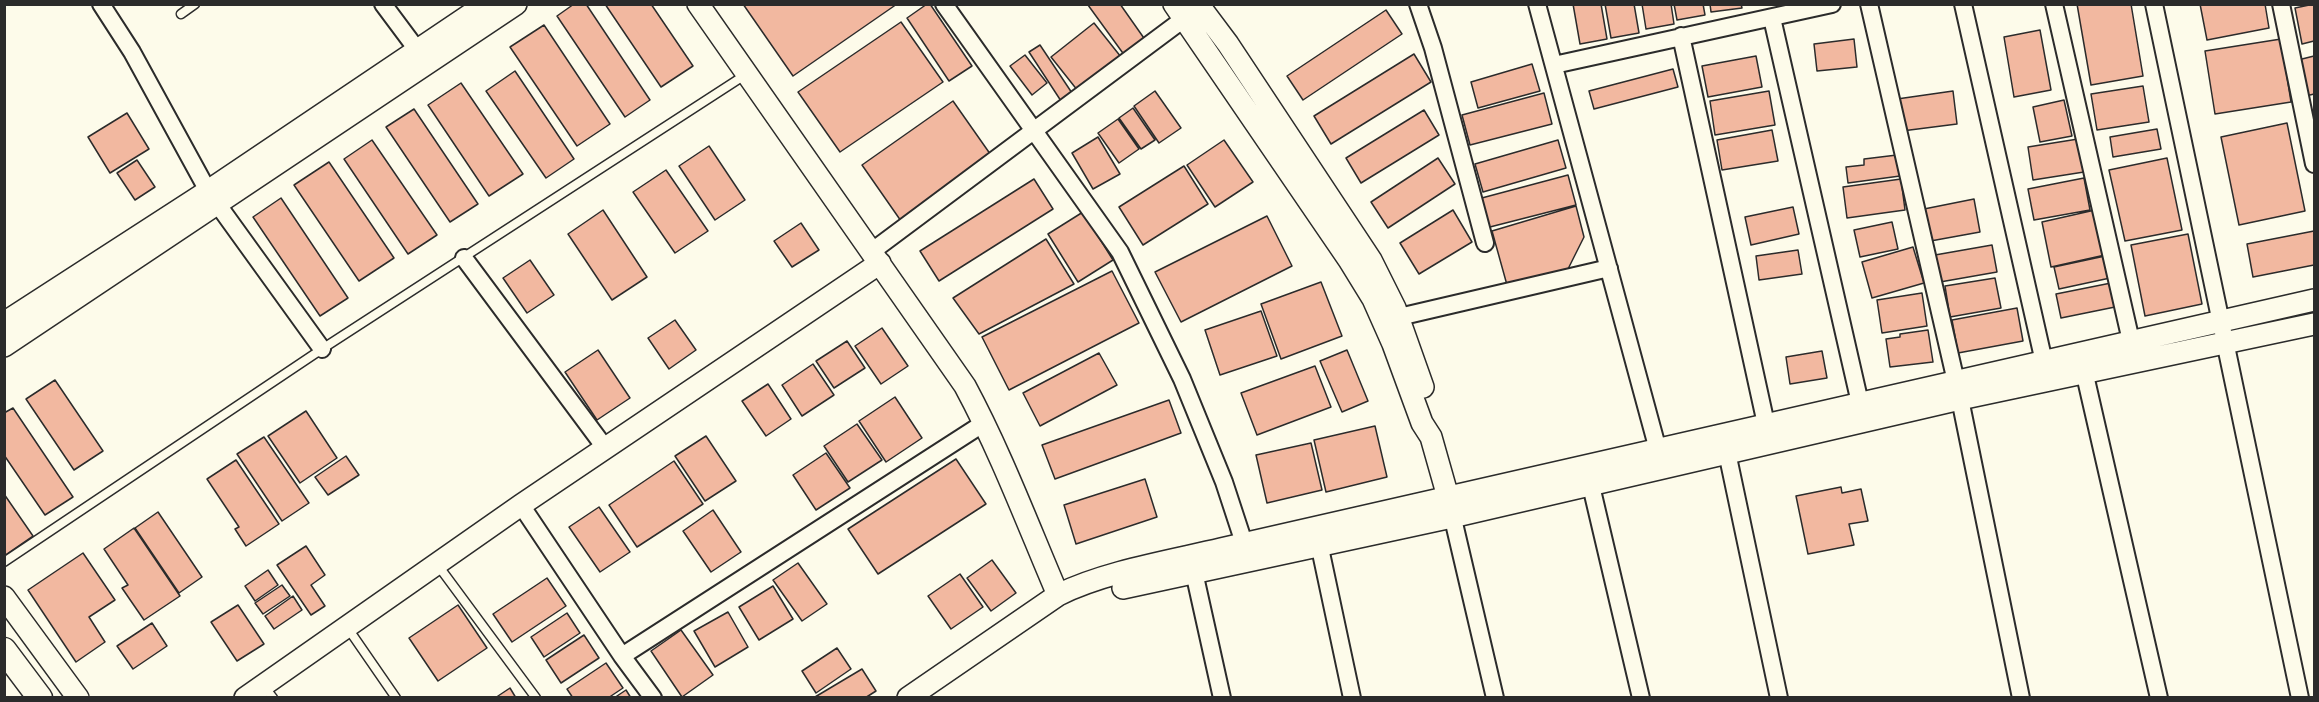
<!DOCTYPE html>
<style>
body{margin:0}
#map{position:relative;width:2319px;height:702px;overflow:hidden;background:#fdfbea;font-family:"Nunito Sans",sans-serif}
canvas{display:block}
.frame{position:absolute;inset:0;border:6px solid #2b2b2b;pointer-events:none}
</style>
<div id="map">
<canvas width="2319" height="702"></canvas>
<div class="frame"></div>
</div>
<script>
const g = document.querySelector('canvas').getContext('2d');
g.lineJoin = 'round';
function fillPath(path, color) { g.fillStyle = color; g.fill(path, 'evenodd'); }
function trace(path, color, width, dash) { g.strokeStyle = color; g.lineWidth = width; g.lineCap = dash ? 'butt' : 'round'; g.setLineDash(dash || []); g.stroke(path); }
const building = new Path2D(`
 M574,4H586L650,100L625,117L557,16Z
 M605,4H651L693,66L661,87Z
 M743,4H897L793,76Z
 M927,4H930L972,66L949,81L907,18Z
 M1120,4L1146,41L1125,56L1088,5Z
 M1573,4H1601L1607,39L1580,44Z
 M1605,4H1634L1639,33L1611,38Z
 M1642,4H1671L1674,24L1646,29Z
 M1674,4H1703L1705,15L1677,20Z
 M1710,4H1741L1742,8L1711,12Z
 M2077,4H2131L2143,76L2091,85Z
 M2200,4H2265L2269,28L2207,40Z
 M2314,4V41L2302,44L2295,8Z
 M1386,10L1402,34L1303,100L1287,76Z
 M901,22L943,82L840,152L798,92Z
 M1094,23L1121,57L1078,91L1051,57Z
 M544,25L610,124L577,146L510,47Z
 M2040,30L2051,90L2014,97L2004,37Z
 M1854,39L1857,67L1817,71L1814,44Z
 M2281,39L2291,102L2215,114L2205,51Z
 M1040,45L1074,96L1063,104L1029,52Z
 M1414,54L1431,82L1331,144L1314,116Z
 M1025,55L1047,83L1032,95L1010,66Z
 M1756,56L1762,87L1708,97L1702,66Z
 M2314,56V94L2306,96L2298,60Z
 M1532,64L1540,91L1478,108L1471,82Z
 M1673,69L1678,87L1594,109L1589,91Z
 M515,71L574,159L546,178L486,91Z
 M461,83L523,174L489,196L428,105Z
 M2143,86L2149,122L2097,130L2091,94Z
 M1155,91L1181,128L1159,143L1134,106Z
 M1769,91L1775,125L1715,135L1710,101Z
 M1953,91L1957,124L1902,131L1897,99Z
 M1544,93L1552,124L1470,145L1462,115Z
 M2064,100L2072,136L2040,142L2033,107Z
 M953,101L993,158L901,221L862,165Z
 M1133,108L1155,140L1141,149L1119,118Z
 M414,109L478,204L450,222L386,127Z
 M1424,110L1439,135L1361,183L1346,158Z
 M127,113L149,149L110,173L88,137Z
 M1118,119L1139,149L1119,163L1098,133Z
 M2287,123L2305,211L2239,225L2221,137Z
 M2157,129L2161,149L2113,157L2110,137Z
 M1772,130L1778,161L1722,170L1717,140Z
 M1098,137L1120,174L1093,189L1072,153Z
 M2078,139L2084,172L2033,180L2028,147Z
 M372,140L437,235L408,254L344,159Z
 M1224,140L1253,182L1215,207L1187,165Z
 M1558,140L1566,168L1483,192L1475,164Z
 M709,146L745,200L715,220L679,166Z
 M1897,155L1900,176L1848,183L1846,167L1864,165V159Z
 M1438,158L1455,184L1388,228L1371,202Z
 M2167,158L2182,230L2125,241L2109,170Z
 M137,160L155,187L135,200L117,173Z
 M329,162L394,258L359,281L294,185Z
 M1184,166L1208,204L1143,245L1119,207Z
 M666,170L708,231L675,253L633,192Z
 M1568,175L1576,205L1486,228L1478,199Z
 M2084,178L2090,210L2034,220L2028,189Z
 M1034,179L1053,209L939,281L920,251Z
 M1901,179L1905,210L1847,218L1843,187Z
 M281,198L348,298L320,316L253,217Z
 M1974,199L1980,232L1925,242L1919,210Z
 M1576,206L1584,237L1568,269L1507,285L1492,231Z
 M1793,207L1799,234L1751,245L1745,217Z
 M603,210L647,277L612,300L568,234Z
 M1453,210L1472,242L1419,274L1400,243Z
 M2095,210L2105,255L2051,267L2042,222Z
 M1083,212L1113,260L1078,282L1048,234Z
 M1267,216L1292,266L1181,322L1155,272Z
 M1892,222L1898,249L1860,257L1854,230Z
 M801,223L819,250L792,267L774,241Z
 M2314,231V265L2253,277L2247,244Z
 M2188,234L2202,304L2145,316L2131,245Z
 M1046,239L1074,284L979,334L953,298Z
 M1992,245L1997,272L1940,282L1935,255Z
 M1913,247L1924,283L1872,298L1862,262Z
 M1798,250L1802,274L1759,280L1756,256Z
 M2105,256L2110,278L2059,289L2054,267Z
 M530,260L554,295L527,313L503,278Z
 M1112,271L1139,323L1009,390L982,337Z
 M1995,278L2001,308L1950,317L1945,286Z
 M1321,282L1342,336L1281,359L1261,304Z
 M2111,283L2115,307L2061,318L2056,294Z
 M1922,293L1927,326L1882,333L1877,300Z
 M2017,308L2023,341L1958,353L1952,320Z
 M1261,311L1277,356L1220,375L1205,330Z
 M675,320L696,350L669,369L648,338Z
 M882,328L908,366L881,384L855,346Z
 M1928,330L1933,362L1890,367L1886,339L1900,337V334Z
 M847,341L865,368L834,388L816,361Z
 M598,350L630,398L597,420L565,372Z
 M1347,350L1368,401L1342,412L1320,361Z
 M1822,351L1827,378L1790,384L1786,357Z
 M1099,353L1117,385L1040,426L1023,393Z
 M813,364L834,395L802,416L782,385Z
 M1315,366L1331,407L1257,435L1241,393Z
 M55,380L103,451L74,470L26,399Z
 M768,384L791,419L766,436L742,401Z
 M895,397L922,438L886,462L859,421Z
 M1169,400L1181,433L1055,479L1042,445Z
 M13,408L73,497L45,515L4,455V413Z
 M306,411L337,458L300,483L268,436Z
 M857,424L882,460L848,482L824,446Z
 M1375,426L1387,477L1326,492L1314,440Z
 M706,436L736,481L705,501L675,456Z
 M264,437L309,503L282,521L237,454Z
 M1311,443L1322,490L1267,503L1256,455Z
 M826,453L850,488L816,510L793,475Z
 M346,456L359,475L328,495L315,477Z
 M956,459L986,504L878,574L848,529Z
 M236,460L279,524L246,546L235,529L239,527L207,479Z
 M674,461L703,504L637,547L609,505Z
 M1145,479L1157,517L1076,544L1064,505Z
 M1841,487L1842,493L1861,489L1868,521L1849,524L1854,545L1808,554L1796,496Z
 M4,494L33,536L4,556Z
 M599,507L630,552L600,572L569,527Z
 M713,510L741,552L711,572L683,531Z
 M158,512L202,577L179,593L135,528Z
 M134,528L180,596L144,620L122,588L128,585L104,549Z
 M306,546L325,575L311,585L325,606L311,615L277,565Z
 M83,553L115,600L89,617L105,642L76,662L28,590Z
 M992,560L1016,593L991,611L967,578Z
 M798,563L827,604L802,621L773,580Z
 M268,570L278,585L255,601L245,586Z
 M960,574L983,607L951,629L928,596Z
 M547,578L566,606L512,642L493,614Z
 M282,585L290,596L263,614L255,603Z
 M773,586L793,619L759,640L739,607Z
 M293,596L302,610L274,629L265,616Z
 M238,605L264,644L237,661L211,622Z
 M458,605L487,648L438,681L409,638Z
 M728,612L748,647L715,667L694,631Z
 M567,613L580,633L544,657L531,637Z
 M152,623L167,646L133,669L117,646Z
 M681,630L713,675L682,697L651,651Z
 M584,635L599,658L561,683L546,660Z
 M837,648L851,669L816,693L802,671Z
 M606,663L623,688L608,698H573L567,689Z
 M862,669L876,691L865,698L815,697Z
 M510,688L516,698H495Z
 M626,690L631,698H614Z`);
fillPath(building, '#f2b8a0');
trace(building, '#2b2b2b', 1.5);
const service = new Path2D(`
 M181,14L195,4
 M4,562L322,349L745,75
 M437,564L536,698
 M347,627L396,698
 M263,685L273,698`);
const minor = new Path2D(`
 M101,4L132,52L208,191L322,349
 M383,4L424,59
 M944,4L1120,252L1182,379L1224,482L1244,543
 M1418,4L1433,48L1485,243
 M1537,4L1658,450
 M1869,4L1960,399L2021,698
 M1963,4L2044,362
 M2054,4L2131,341
 M2154,4L2300,698
 M2281,4L2314,164
 M1772,18L1860,403
 M1681,36L1766,424
 M1554,65L1832,4
 M871,252L1193,12
 M464,258L606,449
 M1399,317L1609,268
 M2082,362L2159,698
 M1725,443L1779,698
 M1588,473L1641,698
 M521,505L622,656L653,698
 M1450,506L1495,698
 M1317,534L1352,698
 M1192,563L1222,698
 M622,656L984,423`);
const tertiary = new Path2D(`
 M698,4L965,386C1001,453 1028,525 1058,595
 M1174,4L1349,260L1373,299L1393,344L1422,423L1431,437L1448,497
 M1198,4L1228,44L1371,260L1395,308L1423,387
 M4,323L208,191L486,4
 M4,346L516,4
 M1123,588L1452,517L1960,399L2314,324
 M4,597L78,698
 M245,698L521,505L880,263
 M908,698L1058,595C1104,572 1170,561 1221,549L2314,300`);
const secondary = new Path2D(`
 M4,650L40,698`);
trace(service, '#2b2b2b', 11);
trace(minor, '#2b2b2b', 20);
trace(tertiary, '#2b2b2b', 24);
trace(secondary, '#2b2b2b', 27);
trace(service, '#fdfbea', 8);
trace(minor, '#fdfbea', 16);
trace(tertiary, '#fdfbea', 21);
trace(secondary, '#fdfbea', 24);
</script>
